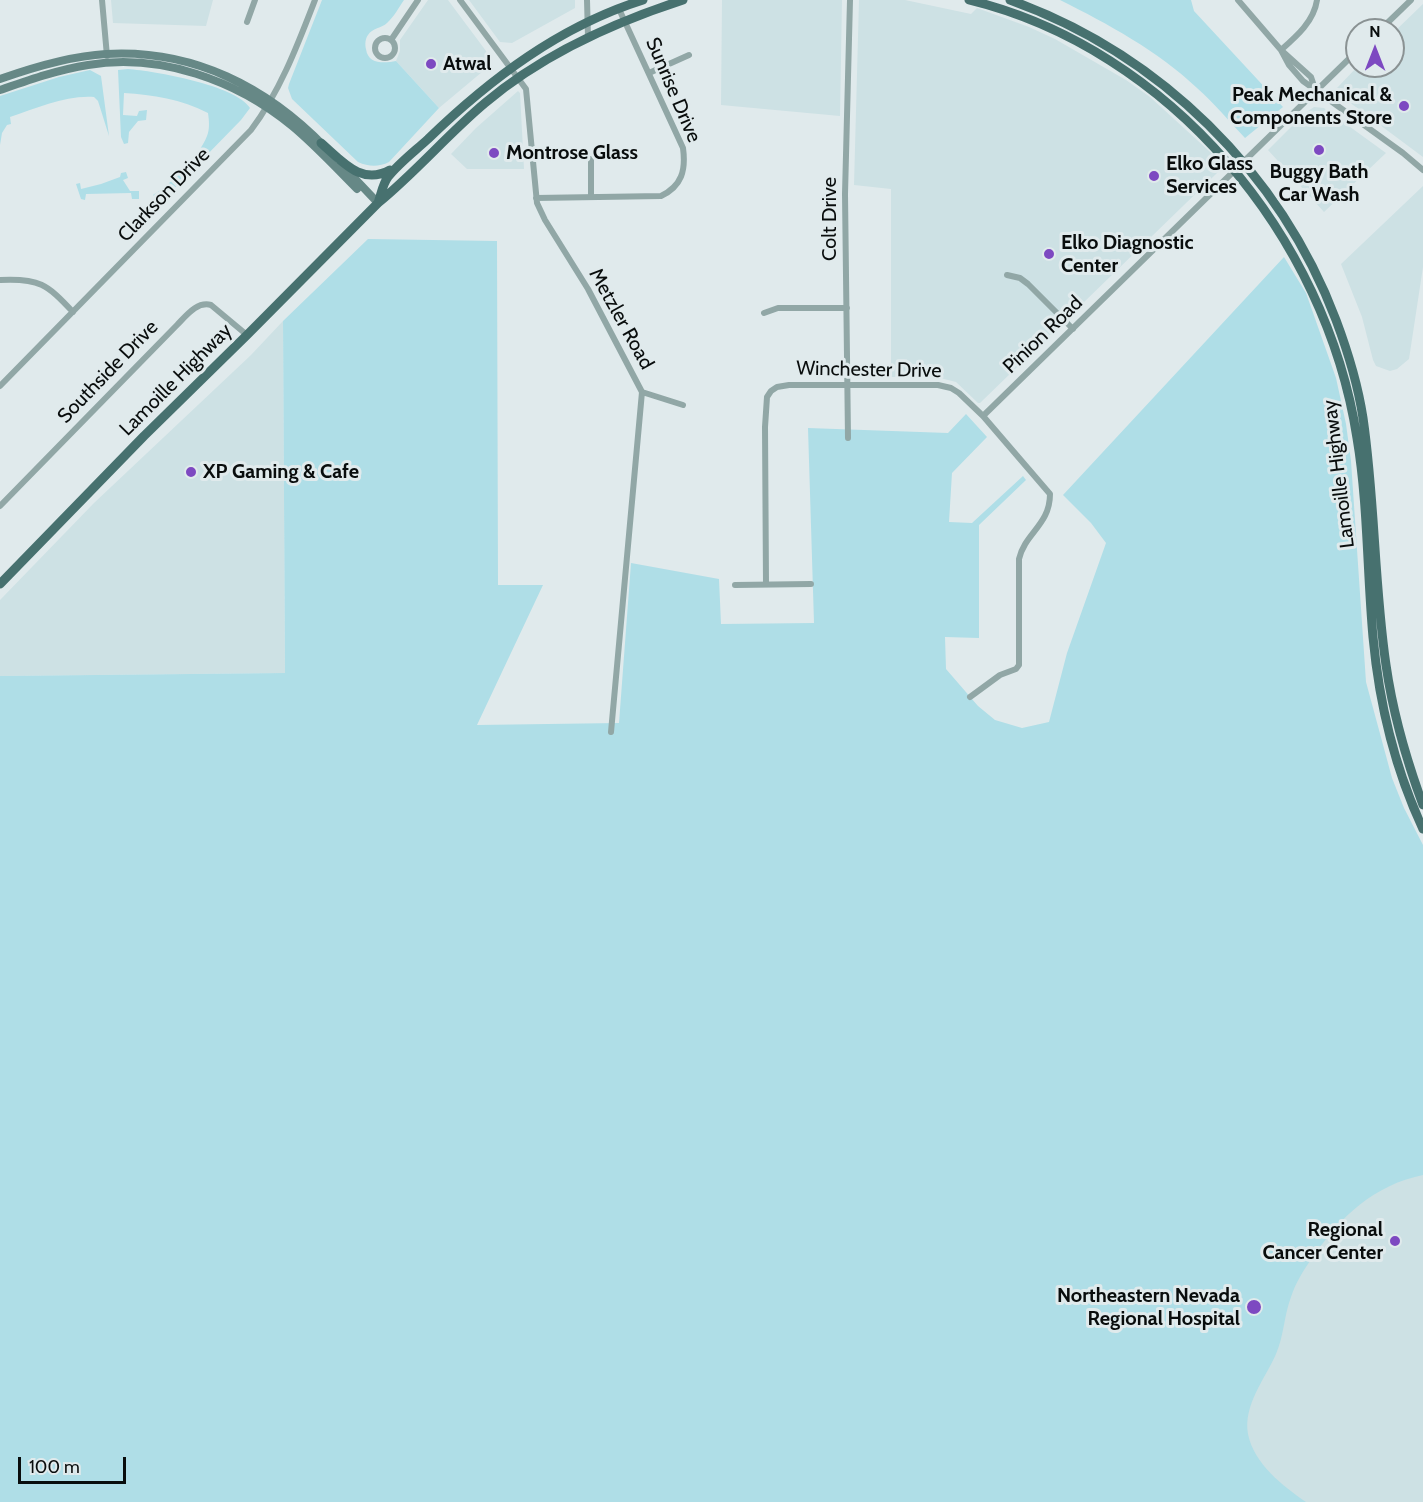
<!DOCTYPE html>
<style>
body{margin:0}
#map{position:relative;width:1423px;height:1502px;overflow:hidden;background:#e0eaec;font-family:Cabin,sans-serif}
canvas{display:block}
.north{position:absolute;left:1345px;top:18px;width:60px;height:60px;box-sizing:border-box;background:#e0eaec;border:2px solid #8a9293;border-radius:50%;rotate:0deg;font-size:16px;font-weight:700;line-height:24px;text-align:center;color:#090d0d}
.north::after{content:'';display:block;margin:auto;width:21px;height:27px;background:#7d49c1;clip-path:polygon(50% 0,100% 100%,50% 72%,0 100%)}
.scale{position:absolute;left:18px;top:1457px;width:108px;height:27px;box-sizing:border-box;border:3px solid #090d0d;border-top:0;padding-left:8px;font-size:18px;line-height:21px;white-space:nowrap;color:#090d0d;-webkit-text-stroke:4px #e0eaec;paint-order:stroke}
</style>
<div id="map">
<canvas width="1423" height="1502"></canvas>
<div class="north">N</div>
<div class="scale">100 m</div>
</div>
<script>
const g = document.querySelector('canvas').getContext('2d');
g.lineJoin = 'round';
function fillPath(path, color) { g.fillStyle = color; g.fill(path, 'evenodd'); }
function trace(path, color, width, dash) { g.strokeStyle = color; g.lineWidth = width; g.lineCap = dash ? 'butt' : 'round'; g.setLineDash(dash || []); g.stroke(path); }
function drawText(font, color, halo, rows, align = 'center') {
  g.font = font + ' Cabin,sans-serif'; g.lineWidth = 6; g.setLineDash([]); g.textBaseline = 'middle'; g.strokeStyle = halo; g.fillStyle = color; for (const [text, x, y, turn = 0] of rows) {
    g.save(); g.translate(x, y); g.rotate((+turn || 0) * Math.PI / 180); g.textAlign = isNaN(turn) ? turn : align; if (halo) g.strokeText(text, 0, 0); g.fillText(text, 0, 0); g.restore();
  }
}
fillPath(new Path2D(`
 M111,0H213L206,26L113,23Z
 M428,0H448L486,51L489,59L488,67L439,108L396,61L400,51V40Z
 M469,0H575V8L512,43L500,42Z
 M722,0H842L840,116L721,105Z
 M859,0H905L971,14L977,8L1029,27L1055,39L1126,80L1150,97L1220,161V168L1217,173L980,403H978L956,382L936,377H891V189L854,185Z
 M1423,4V157L1341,96L1337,92V88L1358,66H1393V33Z
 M518,91L520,93L524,169H467L451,154L476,128Z
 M1314,107L1324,108L1386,153L1324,212L1268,150L1305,113Z
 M1423,186V267L1409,359L1397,369L1390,371L1376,366L1373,360L1362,317L1341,264Z
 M283,321L285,673L0,676V600L94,503L251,355Z
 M1423,1111V1502H1085Z`), '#cde1e4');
fillPath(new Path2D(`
 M322,0H404C399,7 394,17 387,23C382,28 372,28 368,35C365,39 365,45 366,49C368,65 385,63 396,61L439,108L389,162C379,167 369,167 358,162L292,99L288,88L289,84Z
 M1060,0H1191L1194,11L1283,107L1245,138C1229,121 1214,103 1197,88C1158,51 1108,24 1060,0Z
 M128,69C154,71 236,85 250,108L241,120L161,202L153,195C171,184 199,157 207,136C210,129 209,120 208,113C181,99 153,95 124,93L123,115L137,116L139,111L147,110L146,120L138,121L129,132L128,143L124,144L121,137L118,70Z
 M90,70L101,76L109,136L98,101L94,97C66,95 37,108 10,117L11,124L7,125L2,133L0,145V96L59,77Z
 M126,172L128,178L123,180L130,191H139V199H132L131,193L86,194L85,200L81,199L76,184L80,183L81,189L101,184L120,177L121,173Z
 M368,239L497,241L498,585H543L477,725L619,723L631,563L719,579L721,624L814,623L808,428L948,433L966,414L987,437L952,473L949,522L972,523L1023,476L1026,480L979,525V638L945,637L946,669L978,706L995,720L1022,728L1049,722L1067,653L1106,543L1091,523L1063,495L1284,257L1306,293L1336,378L1346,424L1351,461L1366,682L1392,778L1404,808L1423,845V1175C1374,1185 1340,1217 1313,1257C1304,1269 1296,1282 1291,1297C1284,1315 1284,1336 1276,1354C1265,1379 1243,1405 1248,1434C1254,1464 1283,1486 1306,1502H0V676L285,673L283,321Z`), '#afdee7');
trace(new Path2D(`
 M102,0L107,56
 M460,0L526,89L537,203L545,220L588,289L642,392L611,732
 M587,0L588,37
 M1238,0L1281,50L1311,77L1315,89
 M247,22L255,0
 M1380,30L1411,0
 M375 48a10 10 0 1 1 20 0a10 10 0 1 1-20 0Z
 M391,40L418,0
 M1281,50L1289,65L1303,81L1403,153L1423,170
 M1281,50C1297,36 1314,21 1317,0
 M649,73L689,55
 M591,159V196
 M536,198L661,196C682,186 686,170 683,148L619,9
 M1007,275L1020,278L1028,284L1073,329
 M0,280C39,278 47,284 73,312
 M764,313L778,308H847
 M0,386L251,130C280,92 298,44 315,0
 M642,392L683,405
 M983,416L1357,51
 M848,438L845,194L850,0
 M0,506L177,325C186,316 197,301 211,305L247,335
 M766,584L765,427L767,397L771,391L777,387L789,385H938L951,388L959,393L983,416L1050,494C1050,525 1025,533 1019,559V665L1016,669L1000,675L970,697
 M735,585L811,584`), '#91a7a6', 6);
trace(new Path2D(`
 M0,79C34,67 70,56 106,54C193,49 267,87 326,148
 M0,90C29,80 57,70 88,65C160,53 236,80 292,126C315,145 336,168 357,189
 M341,164L378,203`), '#668886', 8);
trace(new Path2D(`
 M969,0C1170,49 1326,236 1357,438C1368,503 1367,571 1373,637C1379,702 1395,769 1423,829
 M1010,0C1160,54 1280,172 1336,320C1348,352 1358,385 1363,418C1375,500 1374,583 1386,665C1393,714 1406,759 1423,805
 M321,143C342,161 361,186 390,170
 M378,203C381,195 383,183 388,177C399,163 415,151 428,139C490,79 560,26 643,0
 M0,584L144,436L247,335L378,203C416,172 448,134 485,103C543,54 612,23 683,0`), '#47716f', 9);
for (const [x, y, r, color] of [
 [431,64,6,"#7d49c1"],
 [1404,106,6,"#7d49c1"],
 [1319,150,6,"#7d49c1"],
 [494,153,6,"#7d49c1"],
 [1154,176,6,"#7d49c1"],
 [1049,254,6,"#7d49c1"],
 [191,472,6,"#7d49c1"],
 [1395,1241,6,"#7d49c1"],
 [1254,1307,8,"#7d49c1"]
]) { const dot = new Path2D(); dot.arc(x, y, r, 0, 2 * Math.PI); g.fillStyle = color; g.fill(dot); trace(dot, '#e0eaec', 2); }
drawText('bold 20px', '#090d0d', '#e0eaec', [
 ["Atwal",443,64],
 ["Peak Mechanical &",1392,95,"right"],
 ["Components Store",1392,118,"right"],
 ["Montrose Glass",506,153],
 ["Elko Glass",1166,164],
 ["Services",1166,187],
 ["Buggy Bath",1319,172,"center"],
 ["Car Wash",1319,195,"center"],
 ["Elko Diagnostic",1061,243],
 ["Center",1061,266],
 ["XP Gaming & Cafe",203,472],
 ["Regional",1383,1230,"right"],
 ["Cancer Center",1383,1253,"right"],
 ["Northeastern Nevada",1240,1296,"right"],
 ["Regional Hospital",1240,1319,"right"]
], 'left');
drawText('20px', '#090d0d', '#e0eaec', [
 ["Sunrise Drive",673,90,67],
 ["Clarkson Drive",164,195,-46],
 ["Colt Drive",830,219,-90],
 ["Metzler Road",621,319,61],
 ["Pinion Road",1043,335,-44],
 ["Winchester Drive",869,370,1],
 ["Southside Drive",108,372,-46],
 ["Lamoille Highway",176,380,-45],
 ["Lamoille Highway",1339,474,-97]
]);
</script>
